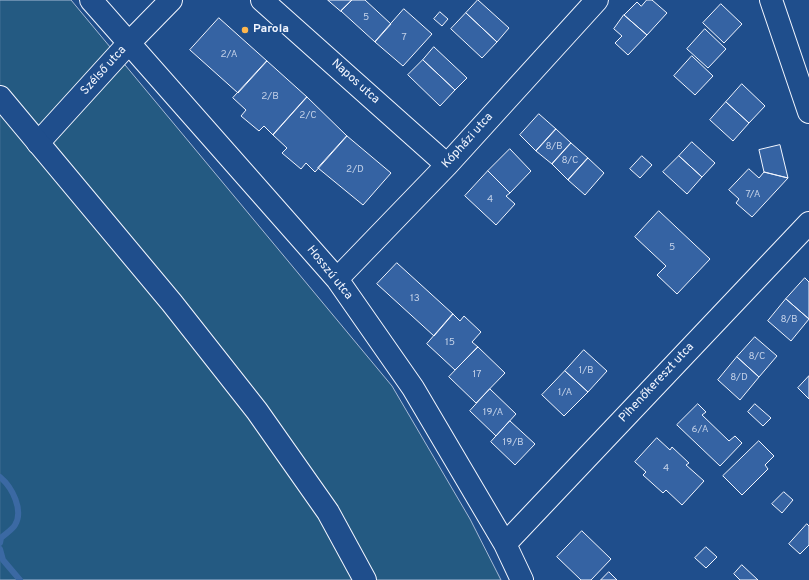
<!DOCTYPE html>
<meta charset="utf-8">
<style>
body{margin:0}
canvas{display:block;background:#1f4e8c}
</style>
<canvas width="809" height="580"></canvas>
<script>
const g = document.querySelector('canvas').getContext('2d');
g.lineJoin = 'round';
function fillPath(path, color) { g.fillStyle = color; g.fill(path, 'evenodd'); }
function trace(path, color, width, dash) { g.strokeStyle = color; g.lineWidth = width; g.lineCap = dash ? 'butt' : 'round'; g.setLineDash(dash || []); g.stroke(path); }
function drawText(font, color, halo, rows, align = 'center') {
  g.font = font + ' Overpass,sans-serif'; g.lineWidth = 3; g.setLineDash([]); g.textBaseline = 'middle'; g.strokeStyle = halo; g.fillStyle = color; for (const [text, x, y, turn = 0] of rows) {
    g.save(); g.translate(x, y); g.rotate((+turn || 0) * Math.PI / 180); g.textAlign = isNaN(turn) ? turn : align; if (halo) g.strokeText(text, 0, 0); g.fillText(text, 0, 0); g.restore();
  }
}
const green = new Path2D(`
 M0,0H71L392,386L470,519L501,580H0Z`);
fillPath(green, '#245a82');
trace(green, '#a8bbd7', 1);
trace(new Path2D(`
 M0,477C12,487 24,510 15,525C12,530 5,534 1,538L0,543
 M0,549L3,560L20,580`), '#3b69a3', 6);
const building = new Path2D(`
 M328,0H352L341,11Z
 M352,0H365L391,24L375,42L341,11Z
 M478,0L509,28L497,42L466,13Z
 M647,0H652L667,13L647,35L624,15L637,2L641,6Z
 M721,4L742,24L724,43L703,23Z
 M404,9L432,34L403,66L375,42Z
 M440,12L448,19L442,26L434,19Z
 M466,13L497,42L482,58L451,29Z
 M624,15L647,35L628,55L615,43L622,36L614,29Z
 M219,18L267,61L238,93L190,50Z
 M705,29L726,49L708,68L687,49Z
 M434,47L467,78L455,90L423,60Z
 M692,56L713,76L695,95L674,76Z
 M423,60L455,90L440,106L408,75Z
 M267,61L307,97L273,135L264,126L259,131L241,116L246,110L233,98Z
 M742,84L765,106L749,123L726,102Z
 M307,97L347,136L315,172L306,163L301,169L282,153L287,148L273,135Z
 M726,102L749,123L733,141L710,120Z
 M539,114L556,129L536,151L520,135Z
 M556,129L571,143L552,164L536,151Z
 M347,136L391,173L363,205L318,168Z
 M692,142L715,163L702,177L679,156Z
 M571,143L588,158L568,180L552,164Z
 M780,145L788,178L764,172L759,150Z
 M510,149L531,171L510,193L488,171Z
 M642,156L652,165L640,178L630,169Z
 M679,156L702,177L687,194L663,172Z
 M588,158L604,173L585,195L568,180Z
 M749,169L759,178L764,172L788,178L752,217L736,203L739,199L729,190Z
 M488,171L510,193L506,196L515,204L496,225L465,196Z
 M659,211L710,259L677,294L657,275L666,266L635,237Z
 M397,263L453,314L434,336L377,284Z
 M805,278L809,282V319L786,299Z
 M786,299L809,319L791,341L768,321Z
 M453,314L460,321L464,316L481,332L472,342L478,347L455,370L427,344Z
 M755,337L777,356L759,377L737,357Z
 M478,347L505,373L476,403L449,377Z
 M584,350L607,371L588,392L565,371Z
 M737,357L759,377L740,400L718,380Z
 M565,371L588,392L564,416L542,395Z
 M809,376V399L798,388Z
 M490,389L516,414L496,436L470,411Z
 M698,404L706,412L702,415L729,441L735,436L742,443L720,466L677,425Z
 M755,404L771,418L763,426L748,412Z
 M510,421L535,444L515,465L491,442Z
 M657,438L670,450L672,447L689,463L686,465L704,481L682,505L666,490L663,493L643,475L646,472L635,462Z
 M759,441L774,456L765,465L768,469L742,495L723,476Z
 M784,492L793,500L782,513L772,504Z
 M807,524L809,526V545L800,554L789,544Z
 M582,531L611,559L591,580H581L557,557Z
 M706,547L717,557L706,568L695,558Z
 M742,565L758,580H740L734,574Z
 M609,572L617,580H601Z`);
fillPath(building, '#3563a3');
trace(building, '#f2f6ff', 1);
const minor = new Path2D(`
 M91,0L337,279L413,388L505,544L522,580
 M262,0L447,165
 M771,0L809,112
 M38,143L128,44L171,0
 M337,279L447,165L597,0
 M505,544L809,223`);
const major = new Path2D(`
 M0,97L172,303L257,411L328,512L365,580`);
trace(minor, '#f2f6ff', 24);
trace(major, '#f2f6ff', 24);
trace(minor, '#1f4e8c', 22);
trace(major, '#1f4e8c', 22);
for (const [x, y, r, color] of [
 [245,30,4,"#ffb74d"]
]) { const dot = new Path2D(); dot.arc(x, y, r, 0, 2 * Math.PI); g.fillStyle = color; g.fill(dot); trace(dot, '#1f4e8c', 1.5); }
drawText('10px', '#c3d1e8', null, [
 ["5",366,18],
 ["7",404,38],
 ["2/A",229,55],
 ["2/B",270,97],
 ["2/C",308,116],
 ["8/B",554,147],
 ["8/C",570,161],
 ["2/D",355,170],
 ["7/A",753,195],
 ["4",490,200],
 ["5",672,248],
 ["13",415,299],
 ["8/B",789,320],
 ["15",450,343],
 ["8/C",757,357],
 ["1/B",586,371],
 ["17",477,375],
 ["8/D",739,378],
 ["1/A",565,393],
 ["19/A",493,413],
 ["6/A",700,430],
 ["19/B",513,443],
 ["4",666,469]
]);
drawText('bold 12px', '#f2f6ff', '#1f4e8c', [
 ["Parola",253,30]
], 'left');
drawText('12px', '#f2f6ff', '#1f4e8c', [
 ["Szélső utca",104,71,-48],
 ["Napos utca",355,82,42],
 ["Kópházi utca",468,141,-48],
 ["Hosszú utca",329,273,51],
 ["Pihenőkereszt utca",657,383,-47]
]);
</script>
